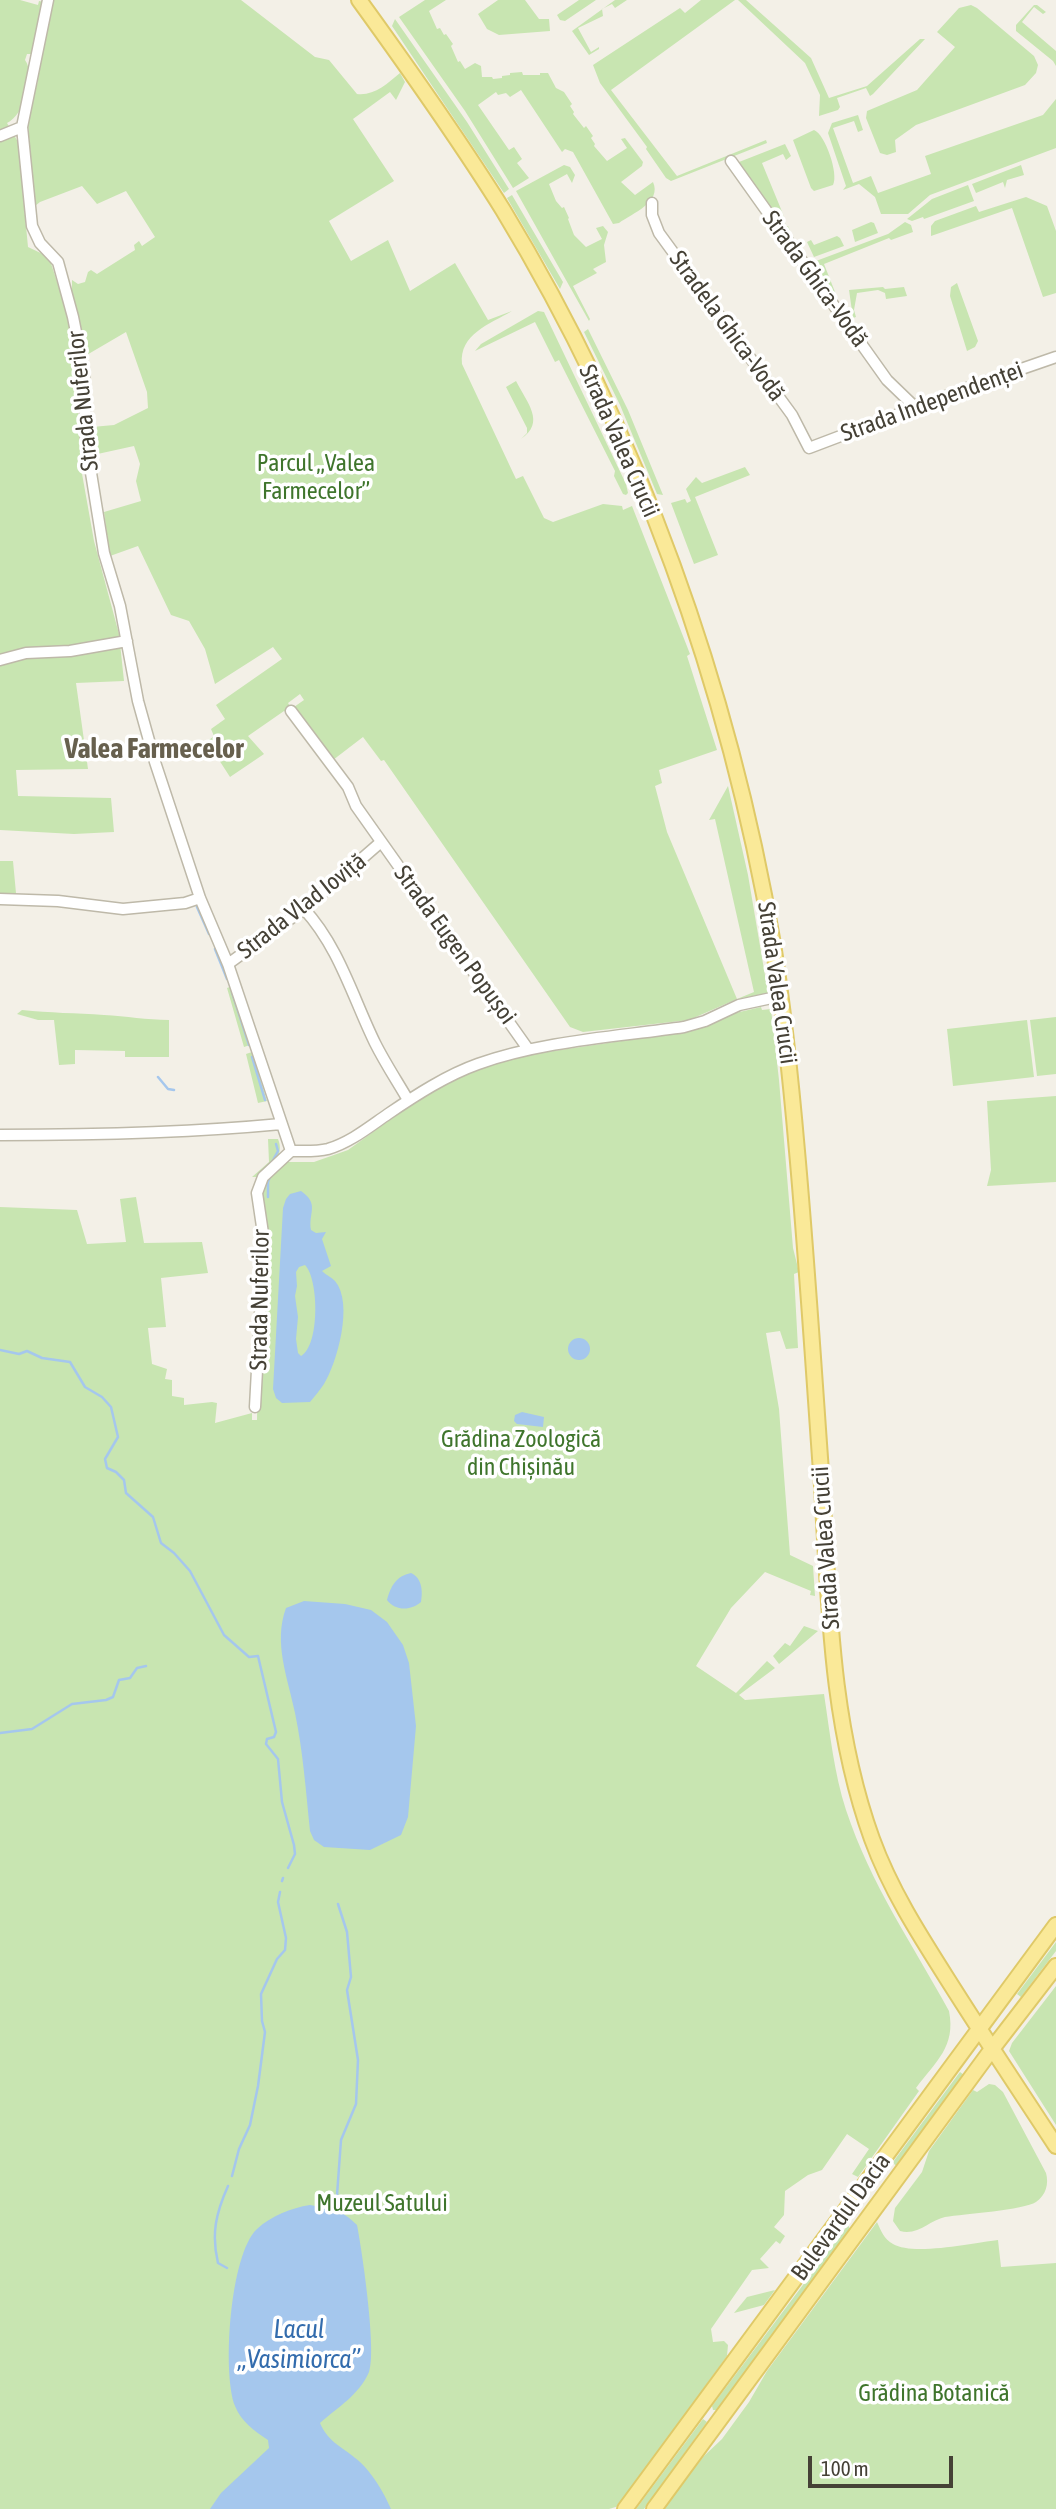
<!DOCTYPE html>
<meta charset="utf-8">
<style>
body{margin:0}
#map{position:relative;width:1056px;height:2509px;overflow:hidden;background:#f3f0e7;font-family:"Asap Condensed",sans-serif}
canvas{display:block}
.scale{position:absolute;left:808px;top:2456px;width:145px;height:32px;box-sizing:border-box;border:4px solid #454136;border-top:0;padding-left:9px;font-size:21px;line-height:24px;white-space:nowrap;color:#454136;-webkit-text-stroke:5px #fff;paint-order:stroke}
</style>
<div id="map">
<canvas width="1056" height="2509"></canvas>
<div class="scale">100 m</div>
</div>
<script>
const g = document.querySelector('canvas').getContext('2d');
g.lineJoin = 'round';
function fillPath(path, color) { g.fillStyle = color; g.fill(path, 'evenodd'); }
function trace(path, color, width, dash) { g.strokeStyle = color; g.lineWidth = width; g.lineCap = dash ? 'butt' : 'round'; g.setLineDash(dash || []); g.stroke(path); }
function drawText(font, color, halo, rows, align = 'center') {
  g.font = font + ' "Asap Condensed",sans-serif'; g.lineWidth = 7; g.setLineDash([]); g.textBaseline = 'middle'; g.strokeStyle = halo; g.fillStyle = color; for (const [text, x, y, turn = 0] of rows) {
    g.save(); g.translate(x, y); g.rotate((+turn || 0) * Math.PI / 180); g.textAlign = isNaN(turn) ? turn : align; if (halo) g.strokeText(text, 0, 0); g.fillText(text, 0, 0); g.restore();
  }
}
fillPath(new Path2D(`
 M0,0H20L38,5L39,1L44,2L33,54H27L25,60C36,74 24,116 7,123L18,142L28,247L49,257L68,316L76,372L81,468L94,541L119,634L124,681L76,683L88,769L16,770L18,796L111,798L114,832L74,834L0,830Z
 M52,0H241L315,57L329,60L357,94C374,96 387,84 400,73L405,82L396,100L390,92L353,119L394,181L329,221L351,261L388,240L410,291L455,263L488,320L512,311C490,324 459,334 462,364L516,479L523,476L544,518L553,522L603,504L622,506L623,510L632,506L690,654L687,656L717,750L659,770L662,783L655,786L667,832L737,999L754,992L715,819L709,820L728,786L748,875L768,993L737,999L689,1020L583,1032L570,1027L384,760L381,761L363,737L333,760L294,707L304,700L300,694L288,703L291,708L287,713L284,711L248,736L264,754L230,777L210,746L209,740L214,736L211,729L225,719L216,705L282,659L273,647L215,684L205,649L189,621L171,615L138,546L110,556L104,512L141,501L136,481L140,464L134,446L93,455L91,444L92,427L114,425L148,408L147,392L126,332L85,356L72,298V280L78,284L85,282L88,272L91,270L97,274L135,250L134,245L139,241L142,246L155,237L126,191L97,204L82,186L40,202L35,206L27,114L37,85Z
 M425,0H446L429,11L437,29L440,28L444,35L446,34L453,44L451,46L458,62L460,61L465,69L475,63L481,66L482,77H492L493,79L502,78V76L510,75V73L522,72L523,75H540V73H548L556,88L564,92L572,104L570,106L574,112L573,114L584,128L586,126L593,136L591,138L595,144L594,146L607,161L627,148L621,139L625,138L643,162L642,166L621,182L635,195L653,182C662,202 633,213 619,223L613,224L573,152L565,149L562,152L521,90L510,97L506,93L498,95L496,92L478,105L509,150L514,147L522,159L517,163L529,178L513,188L465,111L399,17Z
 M498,0H525L539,19H549L550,31L499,35L487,29L478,14Z
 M579,0H596L565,21L560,20L557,15Z
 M615,0H627L615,8L612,4L602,9L603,16L578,28L591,52L599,47V49L589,55L572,31Z
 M701,0H735L611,90L677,176L766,140L767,143L671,181L666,178L646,149L647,147L600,83L593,65L680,8L685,13Z
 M738,0H746L811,58L829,98L867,86L920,39H925L873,94L870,96L866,88L837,98L840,107L838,110L819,116L820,95L805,63Z
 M971,5L977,8L1034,56L1038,65L1036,73L1025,85L916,125L895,140L896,152L887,155L880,153L866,118L867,111L917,90L955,47L937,32L959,8Z
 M1034,5H1037L1046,12L1043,14L1034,7L1022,22L1056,51V66L1053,61L1016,31V25Z
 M395,19L467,122L509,189L504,193L392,26Z
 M1056,99V148L930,195L908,214H881L875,197L859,184L843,190L846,186L828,133L832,123L858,115L863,130L858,132L854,121L833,128L853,183L871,176L878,193L931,174L925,156L1043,115Z
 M814,130C825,134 839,174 833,185L814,191L811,188L793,140Z
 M785,144L791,156L786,160L783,154L762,163L783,214L786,227L788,226L792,235L788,236L738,164L739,162Z
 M564,165L570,167L575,175L572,183L567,174L549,184L556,201L562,208L564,207L569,218L568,219L574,235L586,247L602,239L596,228L603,226L608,232L604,245L606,262L593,269L597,273L573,286L590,319L589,321L516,191Z
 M1021,165L1024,175L1007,180L1005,188L1003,182L976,193L972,184Z
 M968,185L974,201L924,219L923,217L912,221L907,219L932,199Z
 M512,195L563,282L560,289L507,198Z
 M1026,197L1047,206L1056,231V293L1043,297L1012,208L931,236V226L935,221L976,206L979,212Z
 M871,222L874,223L878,233L855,242L852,230Z
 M905,222L911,225L913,232L891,240L889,238L824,264L835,292H832L814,265L816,261L888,234Z
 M837,236L840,238L844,246L814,257L807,242L811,240L814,245Z
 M957,283L978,341L975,347L967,351L950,296L951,287Z
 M883,287L885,289L904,287L907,296L886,299L885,293L878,290L857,293L854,310L856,317L853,318L849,290Z
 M538,311L544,312L626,484L628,493L626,495L623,494L614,476L615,471L559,360L555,362L535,322L475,351L481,344Z
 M588,329L628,410L663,495L657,494L620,405L584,332Z
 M516,381C527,403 546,422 521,439L527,433V428L506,387Z
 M745,467L750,475L695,497L718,555L694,564L671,503L685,499L687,503L691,501L686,489L696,477L702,483Z
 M0,861H13L17,904L0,903Z
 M232,986L250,1045L244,1047L227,988Z
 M761,1007L762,1010L771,1009L779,1080L793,1248L799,1272L794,1274L798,1348L786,1349L780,1331L766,1333L779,1409L790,1555L813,1566L815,1596L810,1595L811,1591L765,1572L731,1608L696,1666L736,1693L767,1661L775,1668L739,1695L745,1700L824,1694C830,1733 834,1773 846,1810C871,1885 912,1943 949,2011C956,2047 936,2061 916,2088L919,2091L858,2177L852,2174L869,2149L847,2134L822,2170L808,2175L785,2191L784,2215L774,2227L785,2236L780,2244L776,2241L760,2259L769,2268L752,2270L711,2329L713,2342L724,2341L728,2345L727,2356L647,2467L622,2505L609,2509H0V1207L77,1210L87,1244L126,1242L120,1199L136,1197L144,1243L202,1242L208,1273L161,1278L166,1327L148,1328L152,1364L167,1369L165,1379L172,1380V1396L184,1398V1405L212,1402L217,1403L215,1423L252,1413V1420H257L261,1195L265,1180L283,1162H314L348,1150L423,1096L462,1075L520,1056L695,1030L731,1014Z
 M22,1010C50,1013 76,1013 104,1015C126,1016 147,1020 169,1020V1057H125V1051L75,1050V1064L59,1065L54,1020H38L17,1014Z
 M1056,1017V1074L1037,1076L1030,1020Z
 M1027,1020L1034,1077L953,1086L947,1029Z
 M252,1052L267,1101L258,1103L246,1054Z
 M1056,1096V1182L987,1186L991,1170L987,1101Z
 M268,1139H278C285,1156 271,1166 260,1177H252L269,1162Z
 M804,1626L818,1631L779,1664L773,1656L785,1643L790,1646Z
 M1056,1942V1951L1021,1997L1017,1994Z
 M1056,1986V2125L1009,2051L1012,2043Z
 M960,2072L964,2075L898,2165H895L893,2162Z
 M989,2084L995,2085L1003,2092L1046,2173C1049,2184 1046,2195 1036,2202C1024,2210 964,2214 945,2217C930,2220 918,2236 900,2231L893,2221L895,2208L922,2172L929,2151L973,2090L977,2092Z
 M877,2222C881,2231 884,2239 893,2244C913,2256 973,2243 998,2240L1001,2267L1056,2263V2509H661L704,2456L722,2439L749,2402L767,2371Z
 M848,2225L850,2229L717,2410H713L712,2406Z
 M775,2290L764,2305L734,2313L747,2297Z
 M703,2419L707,2422L644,2509H636Z`), '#c8e5b1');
fillPath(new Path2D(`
 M301,1191C320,1204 308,1213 311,1230L316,1233L326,1232L322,1239L331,1266L322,1271C326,1275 331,1277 335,1281C354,1303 337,1363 324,1384C320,1390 315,1396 310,1402L282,1403L276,1398L273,1389L283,1208L286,1199L290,1194ZM305,1265C319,1279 320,1346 301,1356L298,1353L296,1339L298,1317L295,1296L297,1286L296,1272L299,1267Z
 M568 1349a11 11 0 1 1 22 0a11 11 0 1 1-22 0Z
 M522,1412L544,1417L543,1427L517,1424L514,1421L515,1415Z
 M411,1573C422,1578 423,1591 421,1602C411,1611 395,1611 387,1600C391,1586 396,1576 411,1573Z
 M304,1601L345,1604L371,1610L387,1622L403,1645L409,1663L416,1726L408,1817L401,1835L370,1850L324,1847L314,1840L310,1831C306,1792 303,1751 295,1713C288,1678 273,1643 286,1608Z
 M310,2205C332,2209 341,2209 357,2225C362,2250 377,2352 369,2372C359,2395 338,2407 320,2423C328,2443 345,2448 360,2462C373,2474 384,2493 391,2509H210L221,2493L269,2448L268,2440C254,2431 241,2421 235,2406C222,2372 230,2254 257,2229C271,2216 291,2208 310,2205Z`), '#a5c7ed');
trace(new Path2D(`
 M197,907L209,934
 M215,949L227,979
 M232,992L249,1045
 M252,1057L265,1100
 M158,1077L168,1089L174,1090
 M272,1162L278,1151L276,1144
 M268,1197V1182L271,1174
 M0,1350L19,1354L27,1351L42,1358L70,1362L85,1387L102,1397L111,1407L118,1437L105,1459L107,1468L116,1472L124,1480L126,1493L153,1517L161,1543L174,1553L190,1571L224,1635L249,1657L258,1656L276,1732L274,1737L267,1739L266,1744L278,1759L282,1802L294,1845L295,1854L288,1868
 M0,1733L32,1729L72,1704L106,1700L113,1697L119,1680L130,1678L137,1668L146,1666
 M282,1881L283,1878
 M232,2176L239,2149L250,2125L258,2086L265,2032L262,2021L261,1994L277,1959L285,1950L286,1938L278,1902L280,1892
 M336,2209L341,2140L356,2104L358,2060L347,1990L351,1977L347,1932L338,1904
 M227,2268L218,2263C211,2234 216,2213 228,2186`), '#a5c7ed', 2.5);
const minor = new Path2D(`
 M48,0L22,127L32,226L40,243L58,262L73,317L84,372L86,442L104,553L120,606L138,701L155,762L200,898L228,964L291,1151
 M0,136L22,127
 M731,161L887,380L916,408
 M652,203V215L659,233L792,415L809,448L975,385L1056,357
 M0,660L26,653L70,651L127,641
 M291,711L348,787L356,806L528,1049
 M0,899L58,901L123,909L185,903L200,898
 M304,909C339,947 353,998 375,1043C385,1063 397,1081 408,1100
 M228,964L304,909L381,842
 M0,1135C94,1135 187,1133 281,1124
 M291,1151C303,1151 316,1152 328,1149C351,1142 369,1127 388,1114C416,1095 447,1075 478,1064C543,1041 615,1037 684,1027L705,1021L739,1005L781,996
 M255,1407L264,1240L257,1193L263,1177L291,1151`);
const primary = new Path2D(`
 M359,0C409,69 458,138 503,210C639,434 729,687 773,944C784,1013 791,1082 797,1151C807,1262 814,1374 822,1486C829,1604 831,1726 872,1839C892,1894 924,1942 955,1991C988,2043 1022,2094 1056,2146
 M625,2509L1056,1925
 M654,2509L992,2049L1056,1966`);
trace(minor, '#beb9a9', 13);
trace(primary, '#dfc968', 18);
trace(minor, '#fff', 10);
trace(primary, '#fae998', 14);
drawText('24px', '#454136', '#fff', [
 ["Strada Ghica-Vodă",815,279,54],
 ["Stradela Ghica-Vodă",727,326,54],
 ["Strada Nuferilor",83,401,-96],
 ["Strada Independenței",932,402,-20],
 ["Strada Valea Crucii",619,441,66],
 ["Strada Vlad Ioviță",302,906,-38],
 ["Strada Eugen Popușoi",455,945,54],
 ["Strada Valea Crucii",777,983,82],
 ["Strada Nuferilor",260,1300,-89],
 ["Strada Valea Crucii",826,1548,-94],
 ["Bulevardul Dacia",841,2217,-54]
]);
drawText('24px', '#3f752c', '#fff', [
 ["Parcul „Valea",316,463],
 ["Farmecelor”",316,491],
 ["Grădina Zoologică",521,1439],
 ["din Chișinău",521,1467],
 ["Muzeul Satului",382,2203],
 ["Grădina Botanică",934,2393]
]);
drawText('italic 26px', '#336cad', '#fff', [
 ["Lacul",299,2330],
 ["„Vasimiorca”",299,2360]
]);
drawText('bold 28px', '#67604e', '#fff', [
 ["Valea Farmecelor",154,749]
]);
</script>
